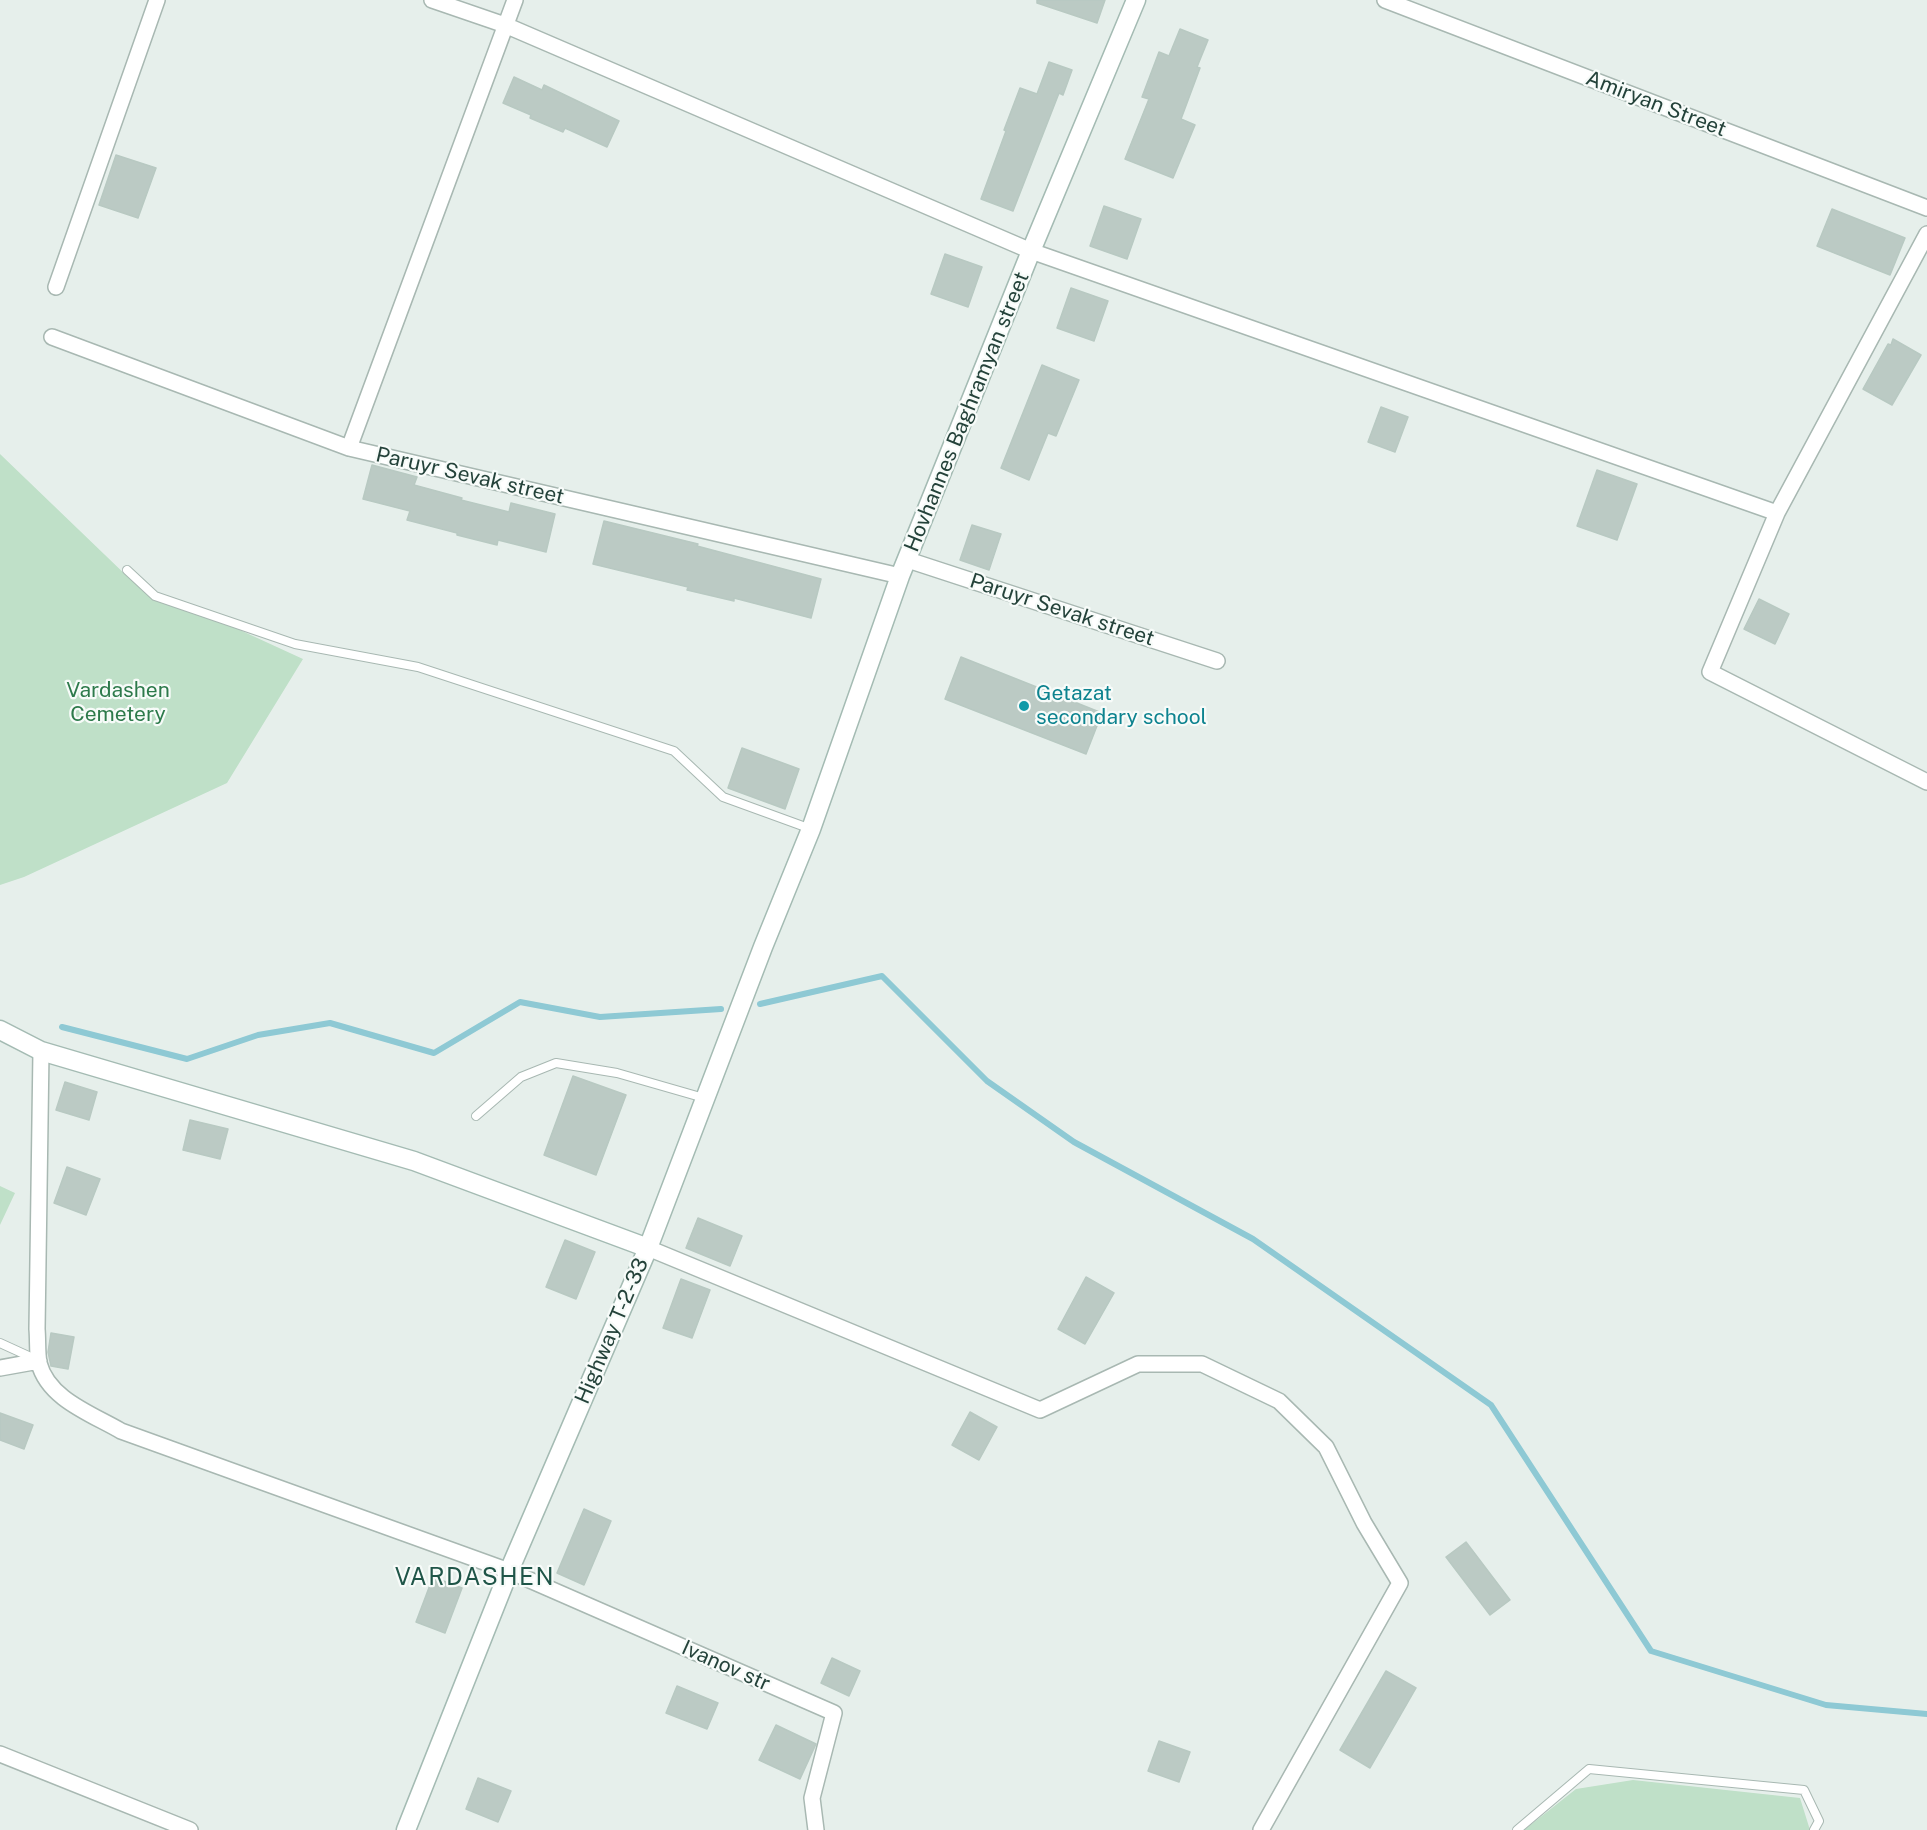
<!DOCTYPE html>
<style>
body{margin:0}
canvas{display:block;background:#e6efeb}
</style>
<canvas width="1927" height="1830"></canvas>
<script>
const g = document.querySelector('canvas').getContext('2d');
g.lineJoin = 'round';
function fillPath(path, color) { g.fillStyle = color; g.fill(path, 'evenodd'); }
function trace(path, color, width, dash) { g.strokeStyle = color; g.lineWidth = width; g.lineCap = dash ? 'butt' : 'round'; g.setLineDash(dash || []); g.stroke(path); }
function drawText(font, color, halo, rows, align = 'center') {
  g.font = font + ' "Public Sans",sans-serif'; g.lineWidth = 4.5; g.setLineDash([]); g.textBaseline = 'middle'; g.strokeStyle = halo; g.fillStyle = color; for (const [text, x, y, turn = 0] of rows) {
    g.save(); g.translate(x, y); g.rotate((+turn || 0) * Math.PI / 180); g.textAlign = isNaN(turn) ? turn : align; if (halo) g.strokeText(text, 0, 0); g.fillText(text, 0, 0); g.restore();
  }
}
fillPath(new Path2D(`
 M0,454L131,580L303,659L227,783L24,877L0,885Z
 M0,1186L15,1193L0,1225Z
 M1633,1780L1800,1798L1810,1830H1524L1576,1789Z`), '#bfe0c8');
trace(new Path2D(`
 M760,1004L882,976L987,1081L1074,1142L1253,1239L1491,1405L1651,1651L1826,1705L1927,1714
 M62,1027L187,1059L258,1035L330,1023L434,1053L520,1002L600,1017L721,1009`), '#8ec9d4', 6);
const building = new Path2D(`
 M1037,0H1105L1097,23L1037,3Z
 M1180,29L1208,40L1197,67L1200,68L1181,119L1195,125L1173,178L1125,159L1149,99L1142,97L1159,52L1169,56Z
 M1049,62L1072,70L1063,95L1059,93L1013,211L981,199L1006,131L1004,130L1020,88L1037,94Z
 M514,77L542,90L544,85L619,121L607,147L565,128L563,132L530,118L531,115L503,103Z
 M116,155L156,168L138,218L99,205Z
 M1104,206L1141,219L1127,259L1090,246Z
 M1832,209L1905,238L1890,275L1817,246Z
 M945,254L982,267L968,307L931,294Z
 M1071,288L1108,301L1094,341L1057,328Z
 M1893,339L1921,355L1892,405L1863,389L1888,344L1891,345Z
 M1042,365L1079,380L1056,436L1048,433L1029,480L1001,468Z
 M1381,407L1408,417L1395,452L1368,442Z
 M372,465L417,477L414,485L462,498L461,500L509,512L511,503L555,514L546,552L498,540L497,545L457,535V533L407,520L410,511L363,499Z
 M1597,470L1637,484L1617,540L1577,526Z
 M604,521L698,544L697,546L821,579L811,618L734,598V601L687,590L688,587L593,564Z
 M972,525L1001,534L989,570L960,560Z
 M1759,599L1789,614L1775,644L1744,629Z
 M961,657L1102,713L1086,754L945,699Z
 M742,748L799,769L785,809L728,788Z
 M573,1076L626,1095L596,1175L544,1155Z
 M65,1082L97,1092L89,1120L56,1110Z
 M190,1120L228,1129L220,1159L183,1150Z
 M67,1167L100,1179L86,1215L54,1203Z
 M698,1218L742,1236L730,1266L686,1248Z
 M565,1240L595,1252L576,1299L546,1287Z
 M1086,1277L1114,1293L1085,1344L1058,1329Z
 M681,1279L710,1290L692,1338L663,1328Z
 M51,1333L74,1337L68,1369L51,1366L48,1352Z
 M970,1412L997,1427L979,1460L952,1445Z
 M0,1413L33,1425L24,1449L0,1440Z
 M584,1509L611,1521L584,1585L557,1573Z
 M1466,1542L1510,1600L1490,1615L1446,1557Z
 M433,1577L462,1588L445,1633L416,1622Z
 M832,1658L860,1671L849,1696L821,1683Z
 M1386,1671L1416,1688L1370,1768L1340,1750Z
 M677,1686L718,1703L707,1729L666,1713Z
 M776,1725L816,1744L800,1779L759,1760Z
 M1159,1741L1190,1752L1179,1782L1148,1771Z
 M478,1778L511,1791L498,1822L466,1809Z`);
fillPath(building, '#bbcac4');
trace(building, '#b8c9c2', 1.5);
const lane = new Path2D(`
 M127,570L155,596L295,644L418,667L674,751L723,797L811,829
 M476,1116L521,1077L556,1063L617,1073L704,1098
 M0,1343L35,1359
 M1517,1830L1589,1769L1804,1790L1819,1821L1814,1830`);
const street = new Path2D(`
 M432,0L505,25L1031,251L1777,513
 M1385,0L1927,208
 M1927,234L1777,513L1710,672L1927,782
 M56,287L157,0
 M52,337L349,448L900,576
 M349,448L515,0
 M908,560L1217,661
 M41,1051L37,1329C38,1340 37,1352 39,1363C48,1399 92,1414 121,1431L509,1571L834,1713L812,1798L816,1830
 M648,1248L1040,1410L1138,1364H1202L1279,1401L1326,1447L1364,1523L1400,1583L1261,1830
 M0,1368L39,1361
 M0,1754L190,1830`);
const secondary = new Path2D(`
 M0,1030L41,1051L414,1161L648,1248
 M406,1830L509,1571L648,1248L763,947L811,829L900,576L1031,251L1136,0`);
trace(lane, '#a8b8b2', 10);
trace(street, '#a8b8b2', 18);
trace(secondary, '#a4bbb3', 21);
trace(lane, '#fff', 8);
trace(street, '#fff', 15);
trace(secondary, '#fff', 18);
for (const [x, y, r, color] of [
 [1024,706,6,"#0f9aa8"]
]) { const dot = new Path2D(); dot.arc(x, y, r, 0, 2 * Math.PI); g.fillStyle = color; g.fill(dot); trace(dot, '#f7fbf9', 2); }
drawText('21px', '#24423a', '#f7fbf9', [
 ["Amiryan Street",1656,104,21],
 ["Hovhannes Baghramyan street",967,412,-68],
 ["Paruyr Sevak street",470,476,13],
 ["Paruyr Sevak street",1062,610,18],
 ["Highway T-2-33",612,1331,-67],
 ["Ivanov str",726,1666,24]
]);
drawText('21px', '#2d7a4b', '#f7fbf9', [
 ["Vardashen",118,691],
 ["Cemetery",118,715]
]);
drawText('21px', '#0d838f', '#f7fbf9', [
 ["Getazat",1036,694],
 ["secondary school",1036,718]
], 'left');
g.letterSpacing = '1.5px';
drawText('24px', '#1f5548', '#f7fbf9', [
 ["VARDASHEN",475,1578]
]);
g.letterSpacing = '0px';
</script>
